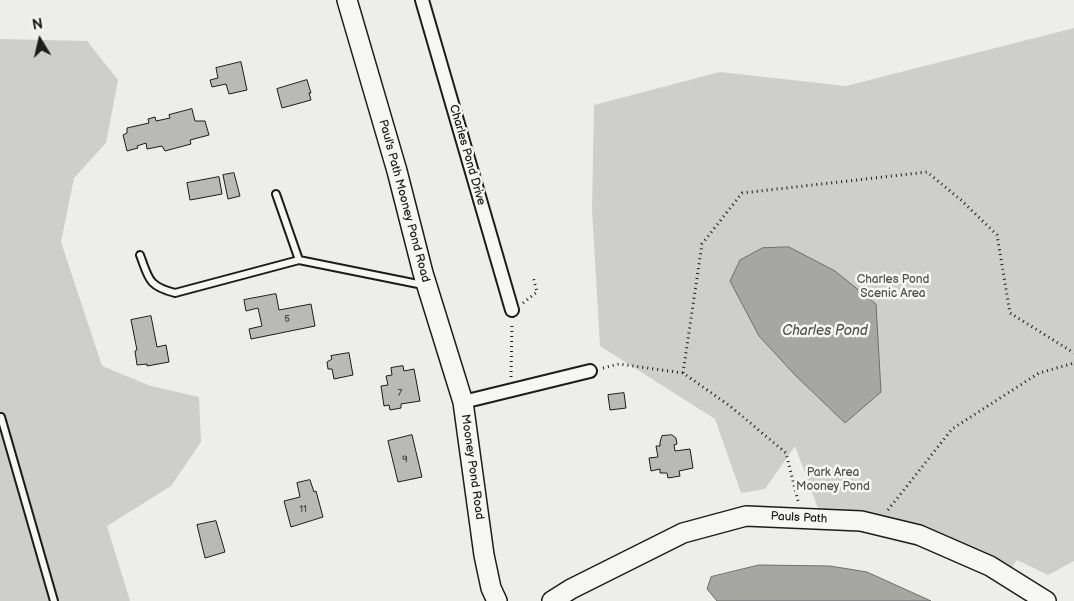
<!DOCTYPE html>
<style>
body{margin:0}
#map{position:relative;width:1074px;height:601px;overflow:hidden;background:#edede9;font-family:"Balsamiq Sans",sans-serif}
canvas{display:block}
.north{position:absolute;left:15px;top:15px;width:50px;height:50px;-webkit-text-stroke:4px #f6f6f2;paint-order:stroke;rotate:351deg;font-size:14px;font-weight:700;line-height:20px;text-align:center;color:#1c1c1c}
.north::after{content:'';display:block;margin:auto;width:18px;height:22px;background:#1c1c1c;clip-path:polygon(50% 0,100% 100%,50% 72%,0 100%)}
</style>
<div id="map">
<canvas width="1074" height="601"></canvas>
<div class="north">N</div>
</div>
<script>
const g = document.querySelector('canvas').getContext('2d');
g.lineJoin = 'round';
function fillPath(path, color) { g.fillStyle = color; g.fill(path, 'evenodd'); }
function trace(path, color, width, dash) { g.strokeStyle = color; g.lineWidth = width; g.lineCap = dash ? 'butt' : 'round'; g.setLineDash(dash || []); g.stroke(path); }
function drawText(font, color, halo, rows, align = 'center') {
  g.font = font + ' "Balsamiq Sans",sans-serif'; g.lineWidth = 5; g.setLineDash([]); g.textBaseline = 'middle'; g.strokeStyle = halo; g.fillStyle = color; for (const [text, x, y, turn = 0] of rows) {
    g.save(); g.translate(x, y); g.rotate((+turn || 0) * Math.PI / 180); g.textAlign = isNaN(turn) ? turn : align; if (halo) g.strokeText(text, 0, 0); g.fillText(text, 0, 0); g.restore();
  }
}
fillPath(new Path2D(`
 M1074,28V561L1048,575L1017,560L1006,576L919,528L819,511L795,446L765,489L741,493L715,419L600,346L592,210L594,105L720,72L846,86Z
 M0,39L87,41L118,80L106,143L74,178L61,242L102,366L151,386L199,397L201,442L171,486L107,526L130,601H0Z`), '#cececb');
const water = new Path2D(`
 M789,247L835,271L876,304L881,392L845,423L795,375L759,336L730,281L740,260L762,248Z
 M759,565L830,566L867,572L931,601H717L707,589L711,577Z`);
fillPath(water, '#a6a6a3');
trace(water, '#6f6f6d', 1);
const building = new Path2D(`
 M241,62L247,90L229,94L226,84L212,87L210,80L218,78L216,68Z
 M307,80L311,93H309L311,100L282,108L277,89Z
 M192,109L195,121H205L209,135L190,140L191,144L165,151L162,146L147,149L146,143L137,146L138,148L127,151L123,135L127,133V128L149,123L148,119L155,117L156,121L170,118L169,115Z
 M234,173L240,196L228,199L223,175Z
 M219,177L222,194L190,200L187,183Z
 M276,294L279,310L311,304L315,326L251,339L249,329L262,326L258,308L246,311L244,300Z
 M151,316L157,347L166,345L169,362L147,366V364L137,365L135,351L137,350L131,320Z
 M349,353L353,375L334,379L332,369H328L327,362L332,359L331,356Z
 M403,366L404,371L414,369L420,401L401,404V408L390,410L389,405L384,406L381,386L388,385L386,376L392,375L391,368Z
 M624,393L626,408L610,410L608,395Z
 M412,435L422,477L398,482L388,441Z
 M672,435L676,438L677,444L674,445L675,451L690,449L693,468L679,471L680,476L668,478L667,473H660V469L651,471L649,458L658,457L656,446H660V442L662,436Z
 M310,480L314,492L316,491L323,517L291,527L284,501L300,497L297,483Z
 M216,521L225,552L205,558L197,525Z`);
fillPath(building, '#b9b9b6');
trace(building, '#1c1c1c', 1);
const lane = new Path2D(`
 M276,194L299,260
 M140,255C149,279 148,286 175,293L299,260L423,285
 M1,417L54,601`);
const street = new Path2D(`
 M422,0L512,310
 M463,402L590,371`);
const secondary = new Path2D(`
 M347,0L397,171L423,273L463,402L484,555L491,588L497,601
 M552,601L571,589L683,533L746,516L861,521L919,535L990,566L1046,601`);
trace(lane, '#1c1c1c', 10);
trace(street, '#1c1c1c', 16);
trace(secondary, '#1c1c1c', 22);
trace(new Path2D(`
 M523,303L537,292L533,277
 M603,368L619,364L683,373L730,406L786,453L798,501
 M683,373L702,244L742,193L927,172L961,200L997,235L1010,313L1074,353
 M511,377L512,323
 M888,510L952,429L1039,373L1074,363`), '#1c1c1c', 3, [1, 4]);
trace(lane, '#f6f6f2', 6);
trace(street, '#f6f6f2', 12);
trace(secondary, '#f6f6f2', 19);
drawText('10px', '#434342', null, [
 ["5",287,319],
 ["7",400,393],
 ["9",405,459],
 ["11",303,509]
]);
drawText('12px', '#1c1c1c', '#f6f6f2', [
 ["Charles Pond Drive",467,155,74],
 ["Paul's Path Mooney Pond Road",404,201,75],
 ["Mooney Pond Road",472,467,82],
 ["Pauls Path",799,518,3]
]);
drawText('12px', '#515151', '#f6f6f2', [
 ["Charles Pond",893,280],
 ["Scenic Area",893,294],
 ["Park Area",833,473],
 ["Mooney Pond",833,487]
]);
drawText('italic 14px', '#535352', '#f6f6f2', [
 ["Charles Pond",825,331]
]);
</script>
